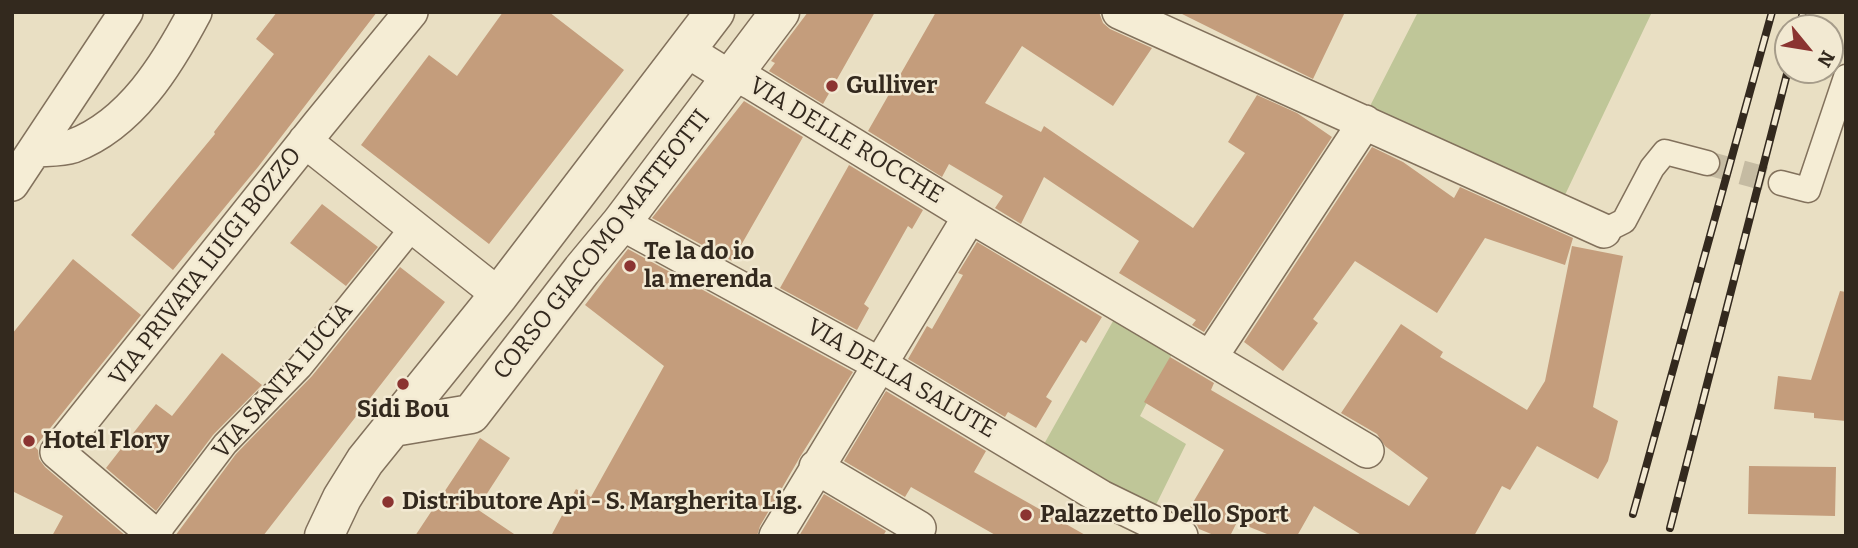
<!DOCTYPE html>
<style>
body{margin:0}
#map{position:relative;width:1858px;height:548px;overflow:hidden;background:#e9dfc3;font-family:Bitter,serif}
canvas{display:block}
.frame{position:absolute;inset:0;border:14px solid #33291e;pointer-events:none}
.north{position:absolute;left:1774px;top:14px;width:70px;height:70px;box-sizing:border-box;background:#f2e9d2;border:2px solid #a69c8a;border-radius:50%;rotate:120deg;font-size:19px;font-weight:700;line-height:28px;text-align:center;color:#33291e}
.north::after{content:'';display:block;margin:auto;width:24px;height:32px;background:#8b3431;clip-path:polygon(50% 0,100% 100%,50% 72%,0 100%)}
</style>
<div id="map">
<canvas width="1858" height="548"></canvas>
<div class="frame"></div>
<div class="north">N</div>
</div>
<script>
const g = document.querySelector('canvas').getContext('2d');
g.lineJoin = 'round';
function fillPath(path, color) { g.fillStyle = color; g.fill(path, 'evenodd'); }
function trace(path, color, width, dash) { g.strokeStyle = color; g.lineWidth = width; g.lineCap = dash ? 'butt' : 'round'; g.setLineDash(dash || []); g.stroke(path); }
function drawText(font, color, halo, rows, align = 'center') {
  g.font = font + ' Bitter,serif'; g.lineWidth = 5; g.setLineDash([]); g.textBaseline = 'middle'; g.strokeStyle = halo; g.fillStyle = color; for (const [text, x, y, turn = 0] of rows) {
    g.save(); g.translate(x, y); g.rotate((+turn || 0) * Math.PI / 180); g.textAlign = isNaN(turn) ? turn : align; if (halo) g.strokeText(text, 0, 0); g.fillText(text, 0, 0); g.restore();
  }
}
fillPath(new Path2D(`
 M1418,12H1652L1564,197L1369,108Z
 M1117,314L1175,348L1140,416L1186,444L1151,515L1039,453Z`), '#bfc698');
fillPath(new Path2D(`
 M277,12H377L258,167L173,270L131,235L215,134L214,132L274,54L256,39Z
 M503,12H549L624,70L489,244L361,145L429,55L457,76Z
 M808,12H875L823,104L769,71L775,63L771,61Z
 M936,12H1099L1103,23L1110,29L1152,48L1113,106L1022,46L985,103L1041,132L1044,126L1193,228L1245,153L1228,142L1257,95L1297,113L1332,137L1204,332L1192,325L1196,320L1119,273L1139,241L1044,177L1021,224L995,208L1003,196L949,164L942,177L868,131Z
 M1178,12H1345L1313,79Z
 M744,101L803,137L732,261L652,218Z
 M1372,147L1403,162L1454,198L1460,187L1573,238L1565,265L1485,238L1437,313L1355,261L1313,319L1318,323L1283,371L1244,342Z
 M849,165L923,210L912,229L908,226L864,304L869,308L857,330L780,288Z
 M322,204L378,247L346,286L290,243Z
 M977,242L1102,317L1086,343L1081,340L1046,397L1052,401L1036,428L1008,412L1005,417L908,359L927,326L932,329L963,275L958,273Z
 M1572,246L1623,256L1593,407L1618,421L1608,461L1598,479L1537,446L1510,490L1502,486L1474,536H1363L1314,506L1297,536H1272L1237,522L1230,536H1216L1199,529L1197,525L1185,516L1224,450L1144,402L1170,357L1214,383L1211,390L1409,506L1428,478L1385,446L1377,434L1341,413L1401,324L1443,352L1440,357L1527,410L1545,381Z
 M628,249L853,372L800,457L760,526L757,536H551L576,489L591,497L664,366L585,305Z
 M73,259L141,315L35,447L38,450L39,459L45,467L126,536H52L63,516L12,491V334Z
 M400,267L445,302L263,536H175L236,454L312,376Z
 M1840,291L1846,292V421L1814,418V413L1774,409L1778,376L1811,380Z
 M222,353L262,385L213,435L156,511L106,468L156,404L172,416Z
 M886,391L986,451L974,472L1087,536H997L911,487L905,497L844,461Z
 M480,438L510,458L477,509L517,536H415Z
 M1749,466L1836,467L1835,516L1748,514Z
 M824,494L886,531L883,536H799Z`), '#c49d7c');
trace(new Path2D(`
 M1707,163L1781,183`), '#c5bba2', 24, [24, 12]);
const pedestrian = new Path2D(`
 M1781,183L1808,190L1846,77
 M1604,231L1624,221L1652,168L1665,152L1707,163
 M155,536L225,444L300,367L413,227`);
const minor = new Path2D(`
 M1119,12L1604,231
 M686,50L731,78L741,77L752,83L970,216L1367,451
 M305,141L499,295
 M35,150C47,149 61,150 73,146C131,124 167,65 195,12
 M12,184L126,12
 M621,223L879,364L1101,497L1181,536
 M1210,358L1365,122
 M816,467L919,528L914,536
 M156,536L57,452L319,124L411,12
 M776,536L970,216`);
const tertiary = new Path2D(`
 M393,427L471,414L582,270L621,223L780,12
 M324,536L342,498L365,461L499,295L715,12`);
trace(pedestrian, '#82715c', 27);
trace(minor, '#82715c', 36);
trace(tertiary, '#82715c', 41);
trace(pedestrian, '#f5edd5', 24);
trace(minor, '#f5edd5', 33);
trace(tertiary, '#f5edd5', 38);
const rail = new Path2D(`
 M1799,28L1803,12
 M1633,514L1772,12
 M1670,528L1788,70`);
trace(rail, '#33291e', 8);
trace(rail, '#f2e9d2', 5, [16]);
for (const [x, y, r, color] of [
 [832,86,7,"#8b3431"],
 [630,266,7,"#8b3431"],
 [403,384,7,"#8b3431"],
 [29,441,7,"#8b3431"],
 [388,502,7,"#8b3431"],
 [1026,515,7,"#8b3431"]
]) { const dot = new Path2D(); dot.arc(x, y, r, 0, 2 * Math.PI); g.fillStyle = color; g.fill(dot); trace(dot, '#f2e9d2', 2.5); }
drawText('bold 24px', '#33291e', '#f2e9d2', [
 ["Gulliver",846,86],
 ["Te la do io",644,252],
 ["la merenda",644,280],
 ["Sidi Bou",403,410,"center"],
 ["Hotel Flory",43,441],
 ["Distributore Api - S. Margherita Lig.",402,502],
 ["Palazzetto Dello Sport",1040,515]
], 'left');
drawText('24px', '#33291e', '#f2e9d2', [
 ["VIA DELLE ROCCHE",846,141,31],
 ["CORSO GIACOMO MATTEOTTI",602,245,-52],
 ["VIA PRIVATA LUIGI BOZZO",206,267,-52],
 ["VIA DELLA SALUTE",901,379,30],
 ["VIA SANTA LUCIA",283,381,-49]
]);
</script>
